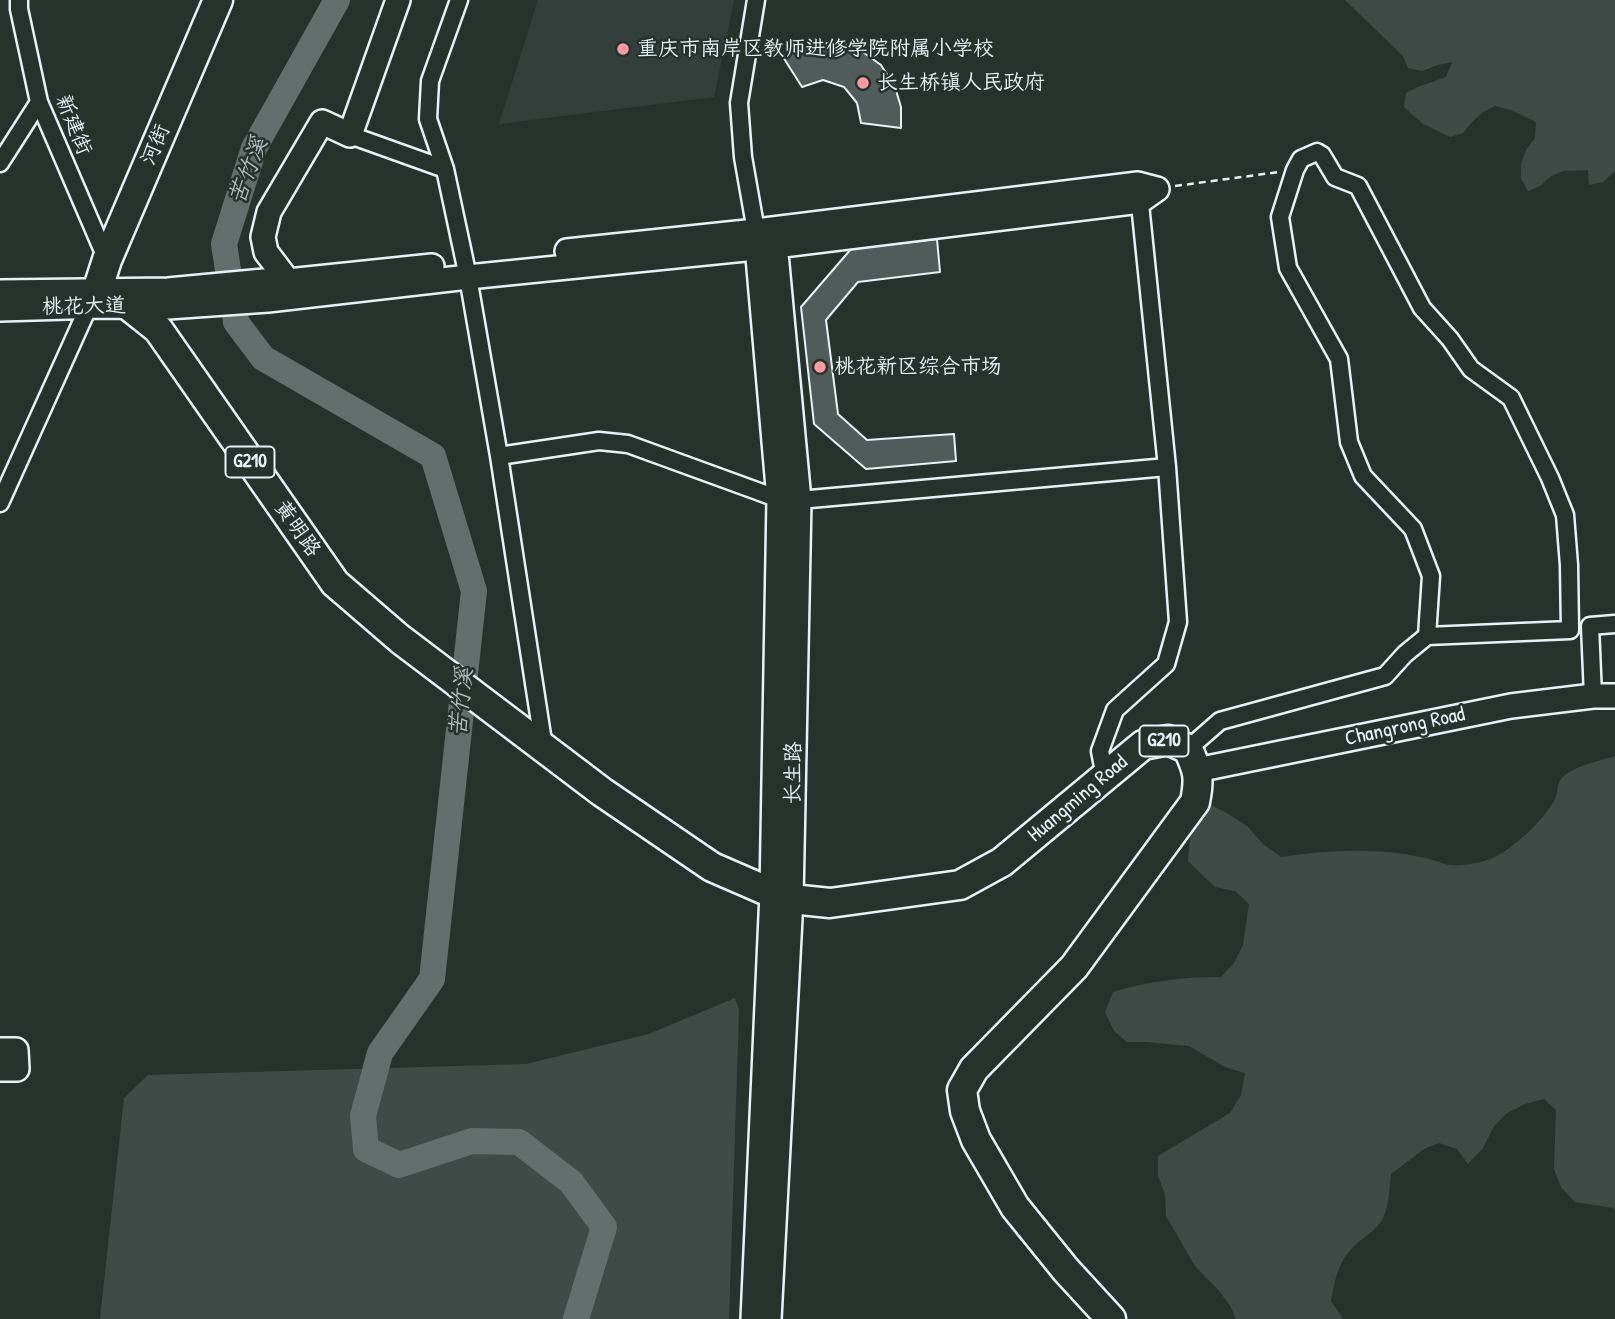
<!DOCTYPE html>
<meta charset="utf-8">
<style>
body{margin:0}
canvas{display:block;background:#26332d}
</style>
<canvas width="1615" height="1319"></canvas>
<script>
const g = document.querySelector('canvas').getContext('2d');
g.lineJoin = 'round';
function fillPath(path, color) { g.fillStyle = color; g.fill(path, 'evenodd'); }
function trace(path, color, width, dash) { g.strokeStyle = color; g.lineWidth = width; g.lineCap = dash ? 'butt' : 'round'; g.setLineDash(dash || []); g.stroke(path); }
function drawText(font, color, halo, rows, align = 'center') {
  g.font = font + ' "Patrick Hand","LXGW WenKai TC",sans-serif'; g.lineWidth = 5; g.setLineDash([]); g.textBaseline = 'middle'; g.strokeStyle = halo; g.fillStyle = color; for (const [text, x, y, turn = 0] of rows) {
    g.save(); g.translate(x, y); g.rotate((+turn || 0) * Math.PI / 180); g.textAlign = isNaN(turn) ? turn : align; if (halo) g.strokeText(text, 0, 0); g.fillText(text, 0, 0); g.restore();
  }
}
fillPath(new Path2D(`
 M538,0H734L714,97L499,124Z`), '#333f3a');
fillPath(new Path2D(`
 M1345,0H1615V171L1603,182L1589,185L1588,170L1563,171L1551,176L1540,186L1528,191L1521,178V164L1526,150L1535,138L1536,122L1511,110L1495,106L1483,112L1472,122L1463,133L1450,137L1423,124L1404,107L1406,93L1418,87L1446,77L1452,62L1438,65L1422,71L1408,68L1403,56Z
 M1615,756V1211L1613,1208L1575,1202L1561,1187L1554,1169L1556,1110L1544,1099L1525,1104L1507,1113L1494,1126L1483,1148L1468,1164L1457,1149L1439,1143L1424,1149L1391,1174C1389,1188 1389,1206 1383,1218C1377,1230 1364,1237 1355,1245C1338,1261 1335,1280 1331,1301L1343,1319H1236L1231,1307L1220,1292L1195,1266L1166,1216L1165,1194L1158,1176V1156L1230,1113L1241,1095L1245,1073L1225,1067L1189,1046L1147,1042H1127L1114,1031L1105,1012L1113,992C1148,981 1185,977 1221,977L1234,963L1243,945L1249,904L1235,891L1215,887L1188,861L1190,839L1207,803L1225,812L1247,826L1263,844L1281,857C1310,853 1338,850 1367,851C1384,851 1403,853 1420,857C1430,858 1441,864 1451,865C1465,866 1480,863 1493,858C1513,849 1545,819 1555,799C1558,793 1557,784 1561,779C1572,766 1600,761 1615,756Z
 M735,998L739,1010L729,1319H100L124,1098L148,1075L526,1064L649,1034Z`), '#3e4b47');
trace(new Path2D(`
 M337,0L254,148L224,244L236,322L263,358L433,456L474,591L432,979L380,1053L363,1116L366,1149L399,1165L472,1141L519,1142L571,1182L604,1227L576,1319`), '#636f6d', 26);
const building = new Path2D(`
 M839,42L860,50L881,65L895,87L901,107V128L861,123L857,103L844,87L823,80L802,87L783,57L808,45Z
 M937,239L940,272L858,282L826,320L838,414L867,440L954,434L956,461L866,469L814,424L801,307L851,249Z`);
fillPath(building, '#505c59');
trace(building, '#e8f1f8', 2);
const street = new Path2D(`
 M19,0V9L39,102L107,260
 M459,0L430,81L428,119L445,169L468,277L499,456L544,748
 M756,0L739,103L743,157L756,231
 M350,135L445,169
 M0,163L39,102
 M499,456L599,441L628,444L779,499L799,500L1167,467
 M0,503L92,299
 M1593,696L1590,626L1615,624
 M1188,749L1220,721L1385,676L1405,654L1427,636L1431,576L1413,529L1363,476L1349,442L1339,359L1288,268L1280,217L1295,170L1301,159L1317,152L1322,155L1335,177L1358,186L1422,308L1450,339L1471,369L1511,398L1550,478L1565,515L1569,565L1570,630L1427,636
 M1105,777L1100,751L1115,710L1166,664L1178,622L1167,467L1139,194`);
const secondary = new Path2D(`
 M567,251L756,231L1138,184L1157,189
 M288,281L266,252L263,237L269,212L322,122L350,135L398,0
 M0,292L168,290L264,281H288L432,266
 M0,309L102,306L168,307L268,300L468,277L775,246L1140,201L1157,189
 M1197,770L1511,706L1593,696H1615
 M0,1050H16L17,1069H0
 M753,1319L772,893L779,499L756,234
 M769,1319L791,899L799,500L774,232`);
const highway = new Path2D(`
 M218,0L107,260L97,291L129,306L158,329L335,583L400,639L602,792L712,867L772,893L791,899L830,903L960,885L1002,862L1143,745L1168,740L1188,749C1198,771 1200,777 1195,802L1074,967L974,1069L962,1090L965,1111L976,1140L1015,1207L1066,1270L1111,1319`);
trace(street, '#e8f1f8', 21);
trace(secondary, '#e8f1f8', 28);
trace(highway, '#e8f1f8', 33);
trace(new Path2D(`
 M1175,186L1279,172`), '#e8f1f8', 2.5, [7, 5]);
trace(street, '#26332d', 16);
trace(secondary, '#26332d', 23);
trace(highway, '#26332d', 28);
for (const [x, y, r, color] of [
 [623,49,7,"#ff9aa2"],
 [863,83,7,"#ff9aa2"],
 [820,367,7,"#ff9aa2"]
]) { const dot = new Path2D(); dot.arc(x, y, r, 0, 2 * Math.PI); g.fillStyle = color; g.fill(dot); trace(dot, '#26332d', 2.5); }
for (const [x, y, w] of [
 [250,462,49],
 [1164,741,49]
]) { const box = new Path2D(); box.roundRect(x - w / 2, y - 15.5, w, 31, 5); g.fillStyle = '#26332d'; g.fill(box); trace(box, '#e8f1f8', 2); }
drawText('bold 19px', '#e8f1f8', null, [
 ["G210",250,462],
 ["G210",1164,741]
]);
drawText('21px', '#e8f1f8', '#26332d', [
 ["重庆市南岸区教师进修学院附属小学校",637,49],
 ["长生桥镇人民政府",877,83],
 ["桃花新区综合市场",834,367]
], 'left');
drawText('21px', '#e8f1f8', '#26332d', [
 ["新建街",73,125,68],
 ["河街",156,145,-67],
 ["桃花大道",84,307,-1],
 ["黄明路",297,529,55],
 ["Changrong Road",1405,727,-12],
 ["长生路",794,773,-89],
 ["Huangming Road",1078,799,-40]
]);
drawText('italic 23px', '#b3bdc0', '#26332d', [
 ["苦竹溪",249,171,-69],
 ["苦竹溪",462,702,-84]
]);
</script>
